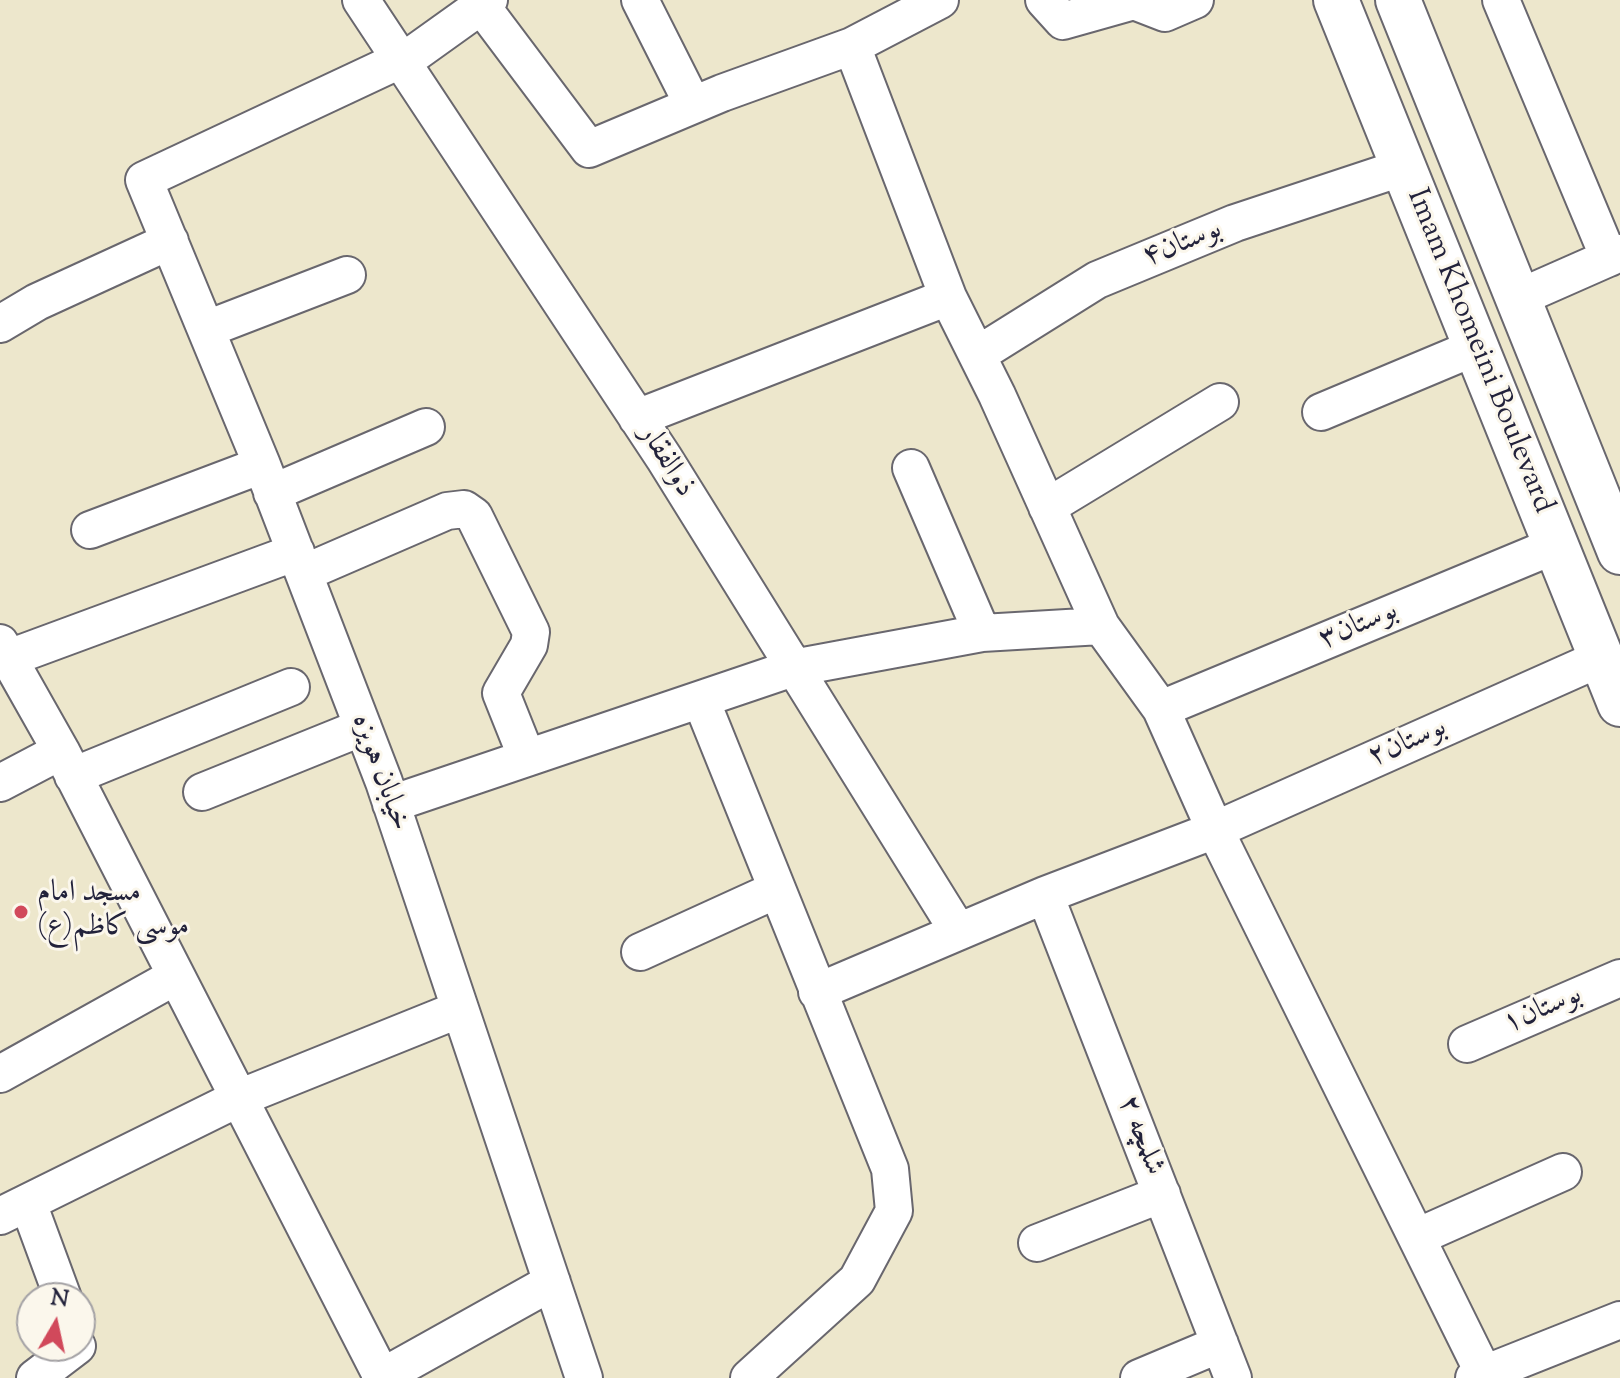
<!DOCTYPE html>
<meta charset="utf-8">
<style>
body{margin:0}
#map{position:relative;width:1620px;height:1378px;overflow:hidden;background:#ede7cc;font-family:"Sorts Mill Goudy",serif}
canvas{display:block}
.north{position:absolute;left:16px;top:1282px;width:80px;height:80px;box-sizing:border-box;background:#fbf7ec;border:2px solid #a4a2a5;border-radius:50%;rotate:9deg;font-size:22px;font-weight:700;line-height:32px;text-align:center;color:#22223b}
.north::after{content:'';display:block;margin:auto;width:28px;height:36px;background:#d1495b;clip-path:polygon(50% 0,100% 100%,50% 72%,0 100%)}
</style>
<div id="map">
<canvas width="1620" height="1378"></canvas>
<div class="north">N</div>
</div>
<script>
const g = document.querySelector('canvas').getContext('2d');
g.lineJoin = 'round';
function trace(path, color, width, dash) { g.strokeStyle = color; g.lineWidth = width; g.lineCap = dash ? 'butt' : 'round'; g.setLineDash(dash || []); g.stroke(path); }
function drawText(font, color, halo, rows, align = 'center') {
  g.font = font + ' "Sorts Mill Goudy",Amiri,serif'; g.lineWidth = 6; g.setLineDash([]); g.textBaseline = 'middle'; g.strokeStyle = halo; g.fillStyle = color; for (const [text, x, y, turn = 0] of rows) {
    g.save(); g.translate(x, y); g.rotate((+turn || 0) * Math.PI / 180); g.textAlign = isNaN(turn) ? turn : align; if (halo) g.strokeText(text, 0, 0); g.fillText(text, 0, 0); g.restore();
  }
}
const minor = new Path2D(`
 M361,0L664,458L958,931
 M489,0L415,53L144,180L262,465L384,782L584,1378
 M640,0L693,105
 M1044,0L1063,21L1134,1L1165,13L1195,0
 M1501,0L1609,258
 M483,8L589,149L722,93L852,46L940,0
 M852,46L948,297L997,395L1101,626L1161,709L1215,830L1486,1378
 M1518,298L1620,253
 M0,324L37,302L170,241
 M207,329L347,275
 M977,355L1097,280L1235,223L1404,167
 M1321,412L1476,347
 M637,418L948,297
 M911,468L982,633
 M272,493L426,427
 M1047,507L1220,402
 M90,530L262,465
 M304,573L447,511L464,509L474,516L531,632L529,645L501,693L527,758
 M0,643L61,751L382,1377
 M9,658L296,552
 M701,700L890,1169L894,1211L857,1280L749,1378
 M1161,709L1556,545
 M73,776L291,687
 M0,783L61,751
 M202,792L363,727
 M391,804L793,668L982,633L1101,626
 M1045,895L1233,1378
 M640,952L776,890
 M817,992L1045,895L1215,830L1601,658
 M1467,1044L1620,978
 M0,1074L176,976
 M28,1203L63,1298
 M0,1216L239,1098L460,1009
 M1417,1237L1563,1172
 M1037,1243L1162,1194
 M35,1378L77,1346
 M380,1378L552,1282
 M1139,1378L1220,1344
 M1474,1378L1620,1320`);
const major = new Path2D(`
 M1336,0L1620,704
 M1398,0L1620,552`);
trace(minor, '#69676e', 40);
trace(major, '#69676e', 48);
trace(minor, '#fff', 36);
trace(major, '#fff', 44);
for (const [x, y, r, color] of [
 [21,912,8,"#d1495b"]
]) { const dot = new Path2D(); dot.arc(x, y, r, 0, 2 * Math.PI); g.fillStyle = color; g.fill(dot); trace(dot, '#fbf7ec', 3); }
drawText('30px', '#22223b', '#fbf7ec', [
 ["بوستان۴",1183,245,-22],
 ["Imam Khomeini Boulevard",1478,352,68],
 ["ذوالفقار",665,462,58],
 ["بوستان۳",1359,627,-23],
 ["بوستان۲",1408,744,-24],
 ["خیابان هویزه",379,773,70],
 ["بوستان۱",1543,1011,-23],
 ["شلمچه ۲",1139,1136,69]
]);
drawText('30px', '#22223b', '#fbf7ec', [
 ["مسجد امام",37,895],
 ["موسی کاظم(ع)",37,929]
], 'left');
</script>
